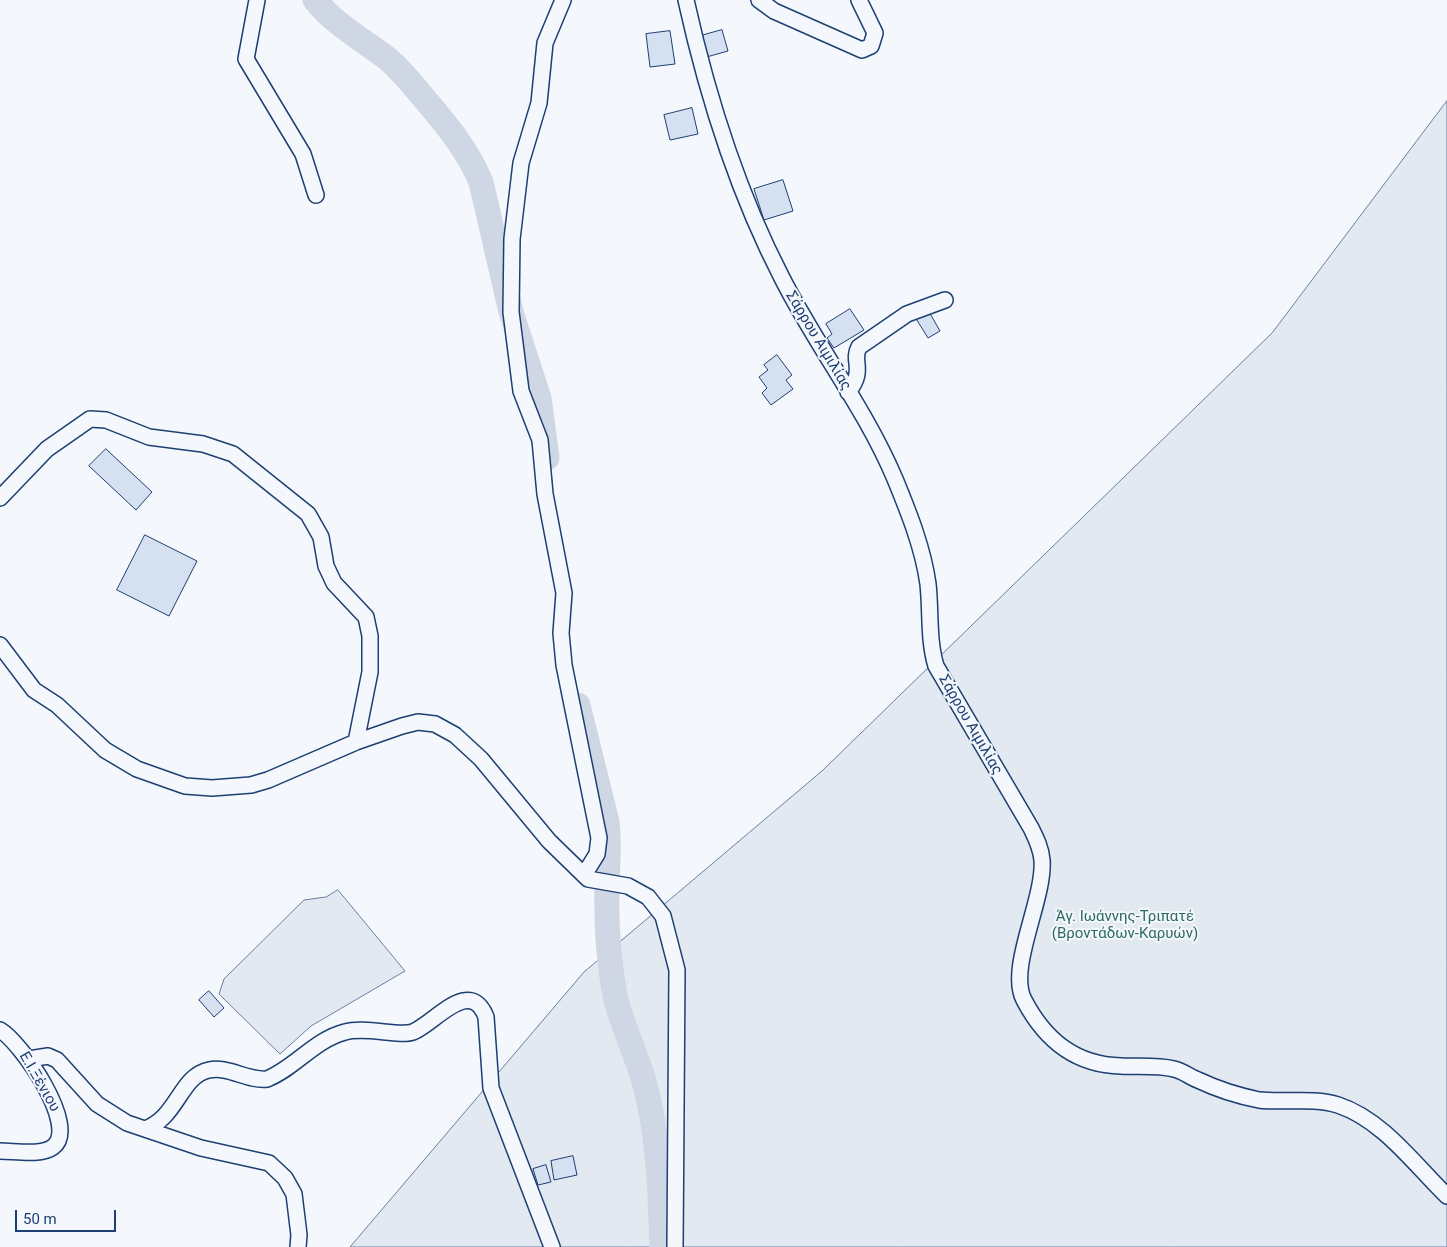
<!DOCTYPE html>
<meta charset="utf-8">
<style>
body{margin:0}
#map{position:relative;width:1447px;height:1247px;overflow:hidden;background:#f4f7fb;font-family:Roboto,sans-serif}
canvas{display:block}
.scale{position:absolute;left:15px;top:1210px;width:101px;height:22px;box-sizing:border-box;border:2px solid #1d3f73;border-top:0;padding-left:6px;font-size:15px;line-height:18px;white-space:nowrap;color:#1d3f73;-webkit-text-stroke:4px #f4f7fb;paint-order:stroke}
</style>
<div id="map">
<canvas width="1447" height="1247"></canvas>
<div class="scale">50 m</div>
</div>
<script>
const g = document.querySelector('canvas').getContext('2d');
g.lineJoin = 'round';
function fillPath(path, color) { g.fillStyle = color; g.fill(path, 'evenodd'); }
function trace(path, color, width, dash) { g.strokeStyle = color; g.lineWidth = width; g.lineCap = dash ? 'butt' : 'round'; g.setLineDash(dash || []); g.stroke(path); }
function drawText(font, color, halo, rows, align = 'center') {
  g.font = font + ' Roboto,sans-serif'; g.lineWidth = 4; g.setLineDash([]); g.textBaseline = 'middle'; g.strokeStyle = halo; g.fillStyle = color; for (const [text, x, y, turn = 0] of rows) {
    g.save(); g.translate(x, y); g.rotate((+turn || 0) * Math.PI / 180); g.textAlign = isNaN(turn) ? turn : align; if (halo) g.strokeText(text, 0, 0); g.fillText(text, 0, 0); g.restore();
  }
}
const green = new Path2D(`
 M1447,101V1247H350L584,972L822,771L1272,333Z
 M338,890L405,971L311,1026L280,1054L219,994L224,979L304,900L326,897Z`);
fillPath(green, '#e3e9f0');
trace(green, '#687fa3', 1);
trace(new Path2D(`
 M315,0C335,25 365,41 389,60C402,71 412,84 423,97C446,124 467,149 481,182L511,312L539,398L547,458
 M578,705L607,822C610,845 607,867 607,890C606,924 609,962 615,996C622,1026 637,1055 645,1085C659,1138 660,1193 662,1247`), '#cfd7e4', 25);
const building = new Path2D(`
 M722,30L728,51L703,58L697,37Z
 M670,31L675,64L650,67L646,34Z
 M692,108L698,134L670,140L664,115Z
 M783,180L793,211L764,220L754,189Z
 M850,309L864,330L834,348L827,338L832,334L826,324Z
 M928,310L940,331L928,338L915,317Z
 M777,355L792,375L786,380L793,389L771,405L762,393L767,388L759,377L768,370L764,365Z
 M106,449L152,492L136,510L89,466Z
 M145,535L197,561L169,616L117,590Z
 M209,991L224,1008L214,1017L199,1000Z
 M573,1156L577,1175L554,1180L551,1161Z
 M546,1165L551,1182L538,1185L533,1169Z`);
fillPath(building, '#d5e0f0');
trace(building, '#1d3f73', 1);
const minor = new Path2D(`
 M257,0L246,59L303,154L316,195
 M563,0L545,43L539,103L521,163L512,239L511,312L521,391L540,440L545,494L564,593L561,633L564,665L599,838L597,854L584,875
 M686,0C707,95 737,191 782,278C817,347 865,408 895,479C909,513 923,548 928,584C931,611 928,640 936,666L1031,828C1036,838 1041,848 1042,860C1045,899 1007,968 1024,1000C1045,1040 1075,1065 1121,1066C1139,1067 1157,1065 1174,1069C1183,1071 1190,1077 1198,1080C1217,1089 1239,1096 1259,1100C1285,1103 1313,1097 1338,1105C1383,1120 1414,1164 1447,1196
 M759,0L774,11L862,50L871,46L875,33L859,0
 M848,392C866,370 851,361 859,347L907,314L945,300
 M0,498L47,449L90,419L106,420L149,437L203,444L233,454L308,514L321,537L326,566L334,583L366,617L370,636V672L356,742
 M0,645L34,690L57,705L105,750L137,769L185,786L212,788L251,785L268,780L356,742L402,726L418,722L435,724L455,735L481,759L549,841L588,879L628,886L648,897L663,916L677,970L675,1247
 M0,1030C21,1042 80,1127 53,1147C41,1156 15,1151 0,1151
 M29,1059L48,1056L57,1060L97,1104L127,1123L201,1148L269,1163L285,1178L294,1194L299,1235L298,1247
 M145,1129C178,1117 180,1076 209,1070C229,1066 247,1081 267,1079C295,1068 314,1040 345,1032C365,1026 399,1037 413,1032C435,1023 470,976 486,1017L491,1088L552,1247`);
trace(minor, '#1d3f73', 18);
trace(minor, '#f4f7fb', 15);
drawText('15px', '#1d3f73', '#f4f7fb', [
 ["Σάρρου Αιμιλίας",818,341,59],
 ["Σάρρου Αιμιλίας",970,725,60],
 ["Ε.Ι.Ξένιου",39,1082,60]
]);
drawText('15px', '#2c6c60', '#f4f7fb', [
 ["Άγ. Ιωάννης-Τριπατέ",1125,917],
 ["(Βροντάδων-Καρυών)",1125,934]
]);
</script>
